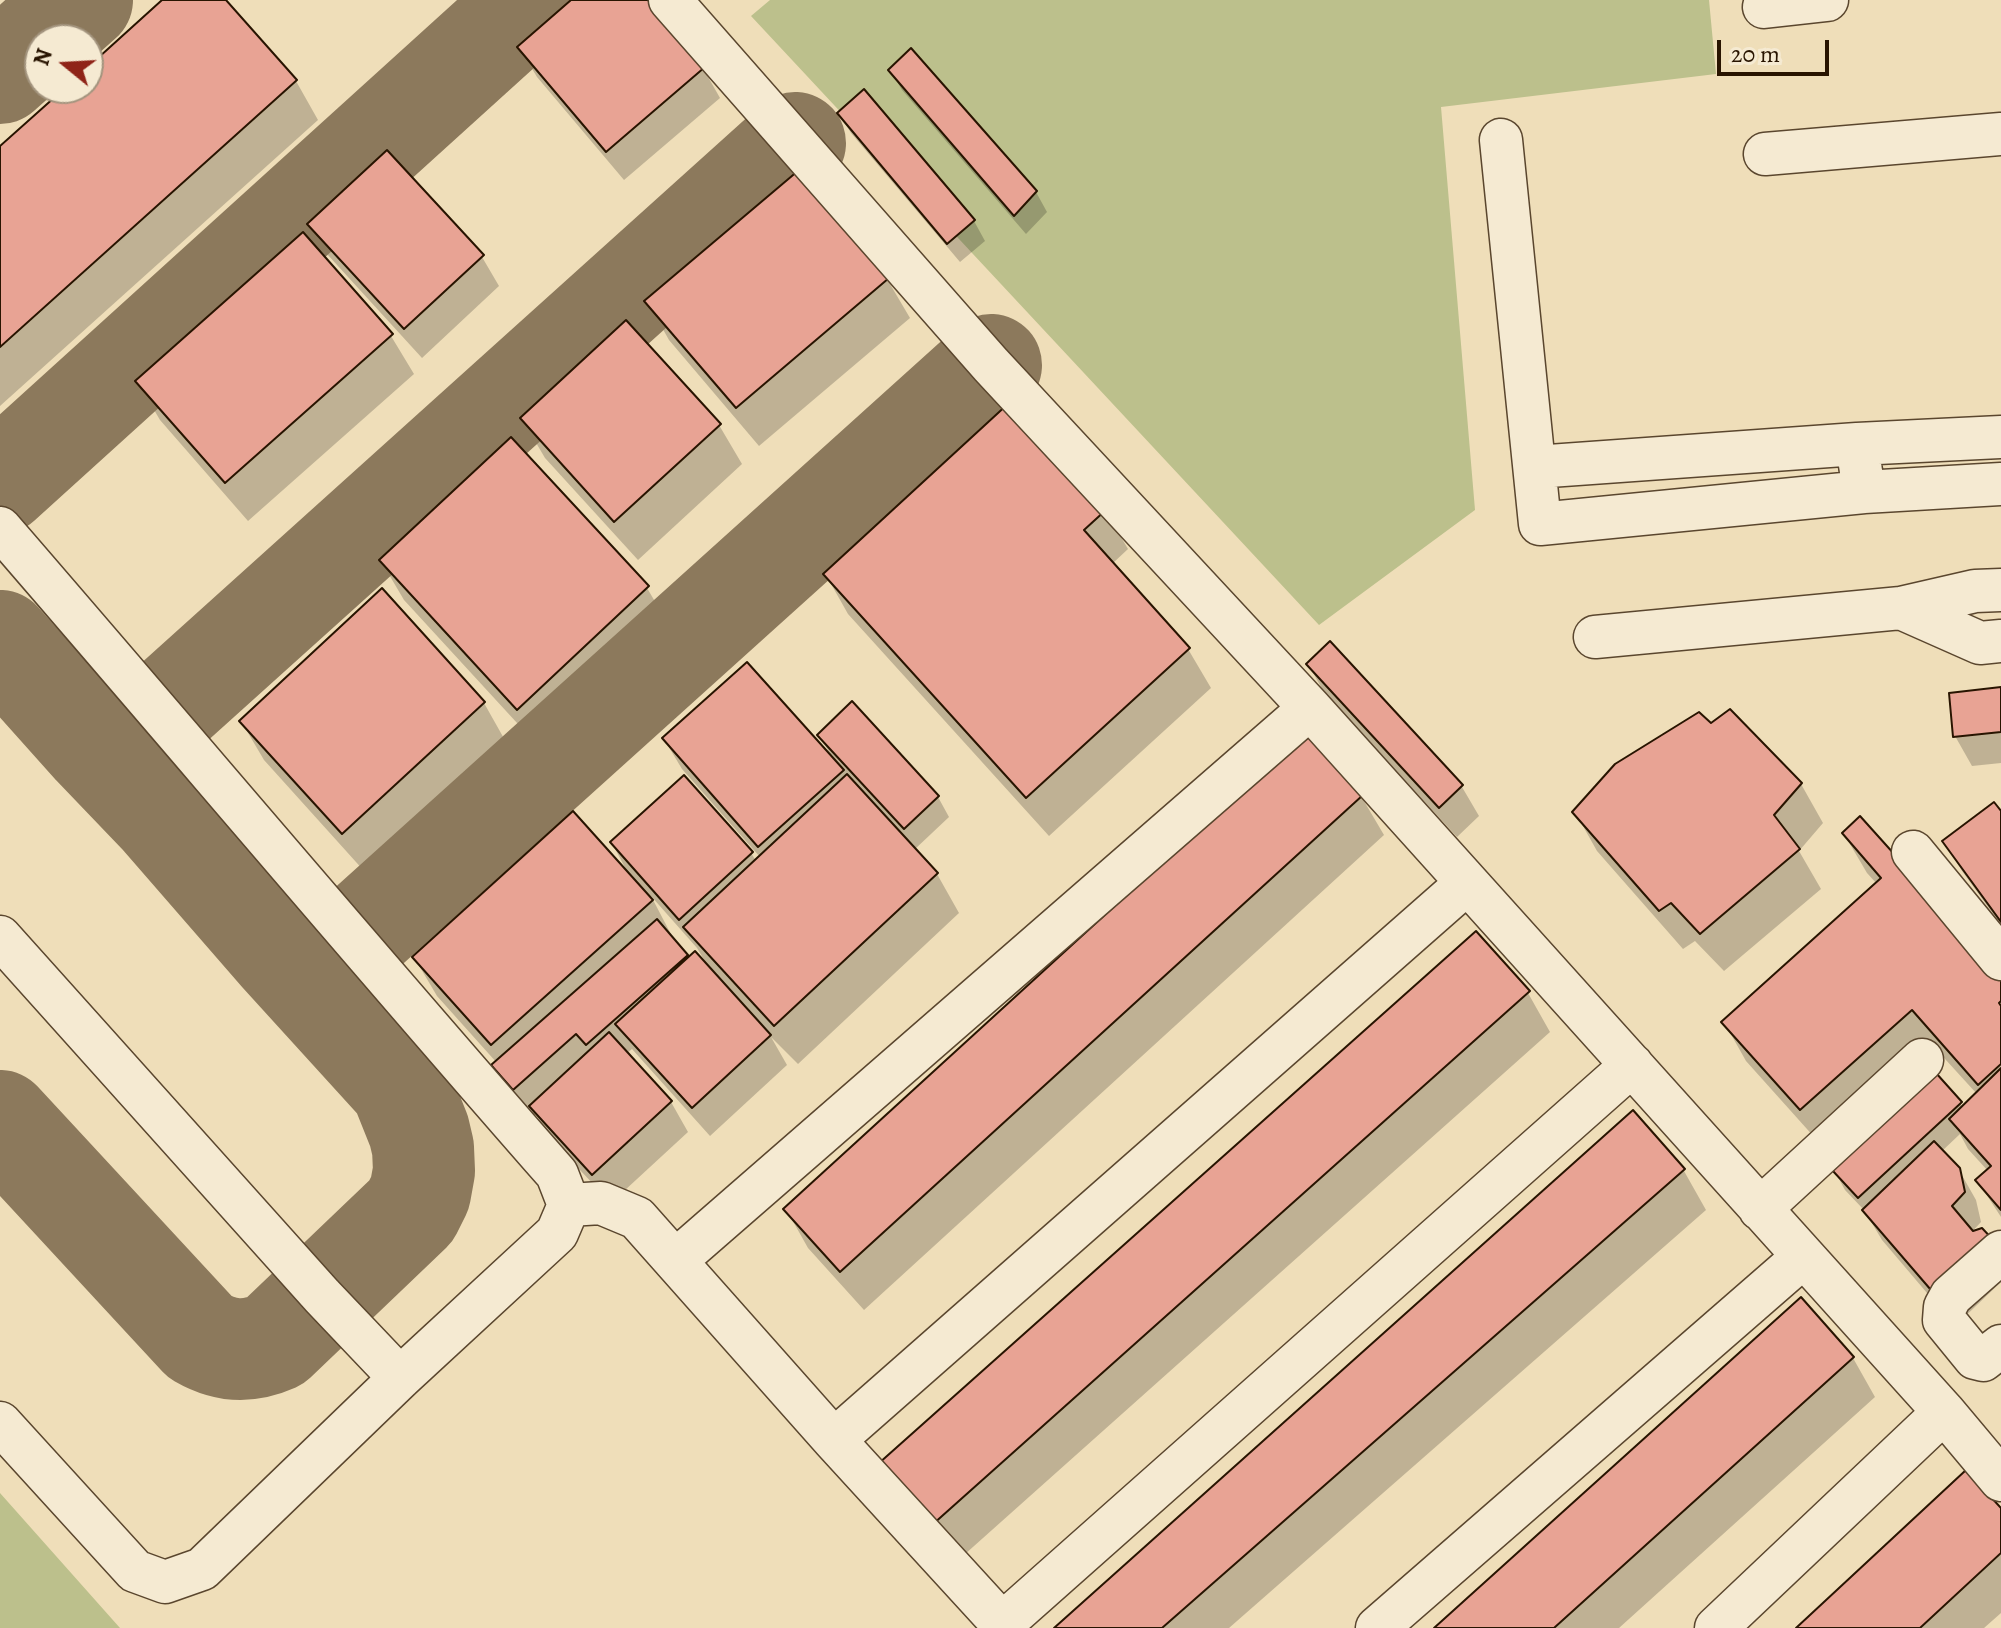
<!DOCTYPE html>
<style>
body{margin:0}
#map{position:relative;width:2001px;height:1628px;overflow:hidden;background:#efdeb9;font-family:Alegreya,serif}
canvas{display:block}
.north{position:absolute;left:24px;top:24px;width:80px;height:80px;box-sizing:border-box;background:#f5ead2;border:2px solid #a3947e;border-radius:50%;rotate:288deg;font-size:22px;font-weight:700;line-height:32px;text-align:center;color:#281400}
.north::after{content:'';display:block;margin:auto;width:28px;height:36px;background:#8f2418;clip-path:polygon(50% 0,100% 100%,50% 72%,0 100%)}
.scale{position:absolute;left:1717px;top:40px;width:112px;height:36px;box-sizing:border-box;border:4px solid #281400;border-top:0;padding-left:10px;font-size:24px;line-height:28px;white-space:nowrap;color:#281400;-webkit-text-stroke:6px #f5ead2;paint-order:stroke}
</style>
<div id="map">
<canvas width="2001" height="1628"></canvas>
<div class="north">N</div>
<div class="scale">20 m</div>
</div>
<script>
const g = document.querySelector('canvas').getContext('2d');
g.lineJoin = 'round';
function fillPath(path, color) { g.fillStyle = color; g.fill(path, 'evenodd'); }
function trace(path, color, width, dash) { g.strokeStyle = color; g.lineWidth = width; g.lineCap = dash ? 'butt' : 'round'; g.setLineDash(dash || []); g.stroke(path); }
fillPath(new Path2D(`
 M770,0H1709L1716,74L1441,107L1475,510L1319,625L751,16Z
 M0,1493L120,1628H0Z`), '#bcc08c');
fillPath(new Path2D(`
 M165,0H223L296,81L318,120L0,406V149L68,88H88V70Z
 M574,0H645L703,68L720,98L624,180L537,77L519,47Z
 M890,70L1036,192L1047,212L1026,234L902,90Z
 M864,92L974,221L985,241L960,262L851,133L839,114Z
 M310,225L482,257L499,286L422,358L327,254Z
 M303,235L391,336L414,374L248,521L160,420L137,381Z
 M887,279L910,318L759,446L669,340L647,301Z
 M522,419L719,425L742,464L638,560L545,458Z
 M1105,510L1128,549L1112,564L1188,649L1211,688L1049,836L848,614L826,575Z
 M381,561L647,588L670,627L540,748L404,600Z
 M1330,644L1462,787L1479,816L1457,837L1325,694L1308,664Z
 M2001,689V763L1972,766L1955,736Z
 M484,703L506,742L365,872L264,760L241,721Z
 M852,704L938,797L949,817L914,850L937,874L959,913L798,1064L771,1037L787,1065L710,1136L632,1049L626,1054L671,1102L688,1132L611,1203L548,1136L536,1114L531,1118L511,1096L494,1066L497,1063L437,996L414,957L630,877L612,843L751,853L756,861L760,857L682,769L664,739L832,757L819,735ZM651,896L697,948L706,963L688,959L674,940Z
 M1801,784L1823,823L1799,851L1821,889L1724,971L1695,941L1683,949L1597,851L1575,812Z
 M1361,796L1384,835L864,1310L808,1248L786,1209Z
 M2001,814V925L1962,871L1944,841Z
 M1844,834L2001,976V1217L1977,1180L1988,1171L1968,1149L1960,1134L1941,1152L1959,1170L1976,1200L1981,1222L1969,1235L2001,1257V1282L1955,1326L1882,1240L1864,1210L1845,1190L1834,1170L1960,1103L1963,1108L1977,1094L1935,1048L1824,1148L1746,1061L1724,1022L1877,884L1867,873Z
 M1528,993L1550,1032L955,1563L903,1504Z
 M1633,1113L1684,1171L1706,1210L1229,1628H1057Z
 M1853,1358L1875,1397L1619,1628H1437Z
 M2001,1511V1613L1984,1628H1799Z`), '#0003');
trace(new Path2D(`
 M0,73L82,0
 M0,483L533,0
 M0,641L93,745L161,816L281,954L401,1086L419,1131L423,1148L424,1171L420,1193L411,1211L275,1341C248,1353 226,1352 200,1337L0,1121
 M161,816C137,780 142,751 161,714L795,143
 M345,1023C323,992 329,970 352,941L991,365`), '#8c795c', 102);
const building = new Path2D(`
 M162,0H226L297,80L0,347V146L65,88H88V67Z
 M571,0H648L705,67L606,152L517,47Z
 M911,48L1037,191L1014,216L888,70Z
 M864,89L975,220L947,244L837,113Z
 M387,150L484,255L404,329L307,224Z
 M799,170L889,278L736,408L644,301Z
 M303,232L393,334L225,483L135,381Z
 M626,320L721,424L614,522L520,418Z
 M1010,402L1107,509L1084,530L1190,648L1026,798L823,574Z
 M511,437L649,586L517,710L379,560Z
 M382,588L485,702L342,834L239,721Z
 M1330,641L1463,785L1439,808L1306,664Z
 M747,662L844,770L758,847L662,738Z
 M2001,687V732L1953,737L1949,693Z
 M852,701L939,796L904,829L817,735Z
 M1730,709L1802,783L1774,815L1800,849L1700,934L1671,903L1659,911L1572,812L1615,764L1699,712L1711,723Z
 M1305,732L1363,795L840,1272L783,1209Z
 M847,774L938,873L774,1026L683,927Z
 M684,775L753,852L679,920L610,842Z
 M1994,802L2001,811V922L1942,841Z
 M573,811L653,900L491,1045L412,957Z
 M1860,816L2001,973V1001L1999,1003L2001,1006V1064L1978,1085L1912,1010L1800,1110L1721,1022L1881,878L1842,833Z
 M657,919L688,955L586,1045L576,1034L513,1090L491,1065Z
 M1476,931L1530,991L932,1525L878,1464Z
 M695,951L771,1035L692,1108L615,1024Z
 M609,1032L672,1101L592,1175L529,1106Z
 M2001,1068V1210L1975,1180L1991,1166L1949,1119Z
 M1936,1073L1962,1102L1858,1198L1832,1170Z
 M1633,1110L1685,1169L1162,1628H1054Z
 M1934,1141L1960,1168L1965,1192L1952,1206L1973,1231L1982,1228L1995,1242L1937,1297L1862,1210Z
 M1801,1297L1854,1357L1554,1628H1434Z
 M1966,1470L2001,1508V1553L1920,1628H1796Z`);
fillPath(building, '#e8a394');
trace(building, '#281400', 2);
const minor = new Path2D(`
 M670,0L991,365L1310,708L1944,1412L2001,1480
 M1764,7L1827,0
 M1501,140L1540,524L1864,492L2001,484
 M1765,154L2001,134
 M1857,444L2001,437
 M1535,467L1857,444L1864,492
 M0,528C186,743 369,960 557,1174L569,1205L601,1203L637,1218L834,1440L1006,1628
 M1901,608L1980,643L2001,641
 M1595,637L1901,608L1975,591L2001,590
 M1913,852L2001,959
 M0,937L322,1296L400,1378
 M1760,1209L1922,1060
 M2001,1252L1951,1296L1945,1307L1944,1320L1975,1358L1983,1360L2001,1346
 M675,1261L1310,708
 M0,1423L135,1571L165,1582L202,1569L400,1378L557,1233L569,1205
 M834,1440L1467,883
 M1002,1624L1632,1065
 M1377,1628L1803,1257
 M1716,1628L1944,1412`);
trace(minor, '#5a462e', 45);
trace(minor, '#f5ead2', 42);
</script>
